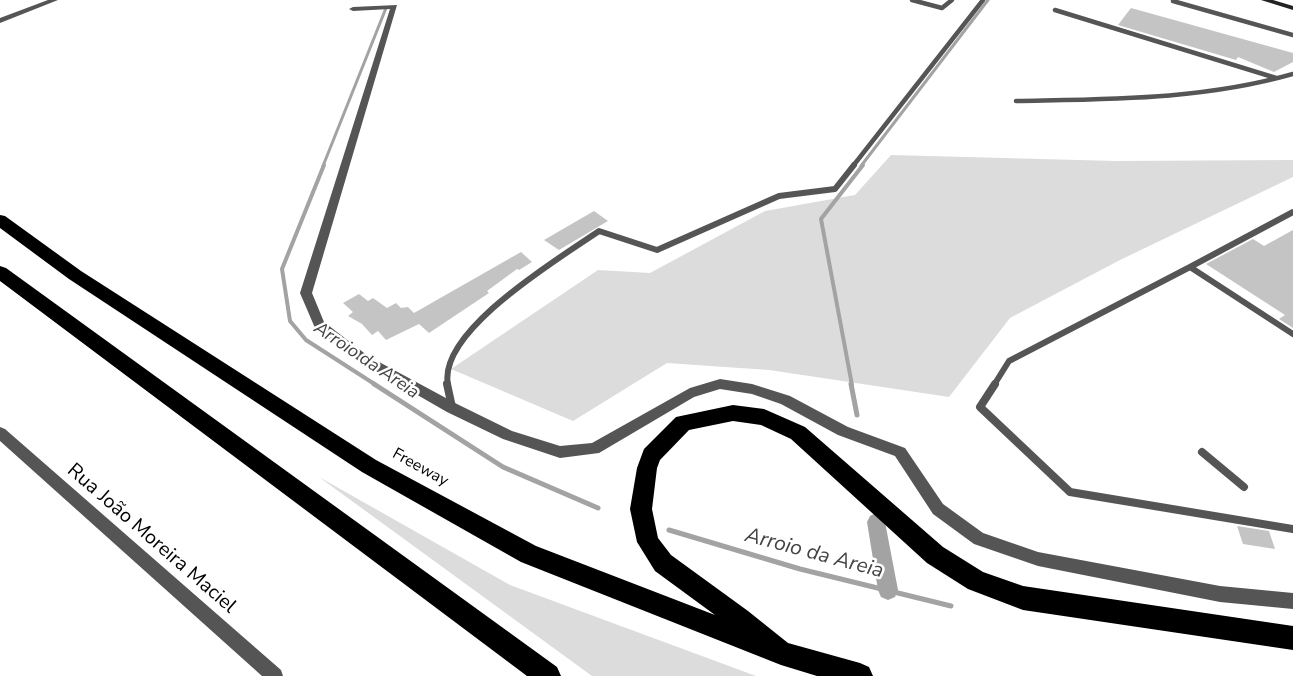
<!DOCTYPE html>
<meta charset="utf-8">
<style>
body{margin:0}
canvas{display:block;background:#fff}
</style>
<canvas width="1293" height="676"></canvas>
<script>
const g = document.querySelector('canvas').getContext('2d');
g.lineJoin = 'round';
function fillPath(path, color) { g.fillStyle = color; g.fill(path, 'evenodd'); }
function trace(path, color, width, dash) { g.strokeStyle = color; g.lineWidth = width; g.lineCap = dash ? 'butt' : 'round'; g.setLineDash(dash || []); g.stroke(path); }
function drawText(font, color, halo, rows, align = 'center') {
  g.font = font + ' "Nunito Sans",sans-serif'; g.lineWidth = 5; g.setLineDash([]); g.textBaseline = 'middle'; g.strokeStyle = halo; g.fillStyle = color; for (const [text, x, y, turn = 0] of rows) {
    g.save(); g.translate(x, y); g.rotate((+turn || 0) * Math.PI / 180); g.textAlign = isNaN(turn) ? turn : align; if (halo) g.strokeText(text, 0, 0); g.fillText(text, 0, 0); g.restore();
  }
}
fillPath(new Path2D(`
 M891,155L1116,161L1293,160V177L1120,260L1010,318L949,397L769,370L667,363L573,421L451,369L598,270L650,273L765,211L855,195Z
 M319,477L510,585L756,676H592Z`), '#dcdcdc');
trace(new Path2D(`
 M323,166L386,8
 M861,166L988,0`), '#a3a3a3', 3);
trace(new Path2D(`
 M324,165L282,269L290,321L306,340L376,385
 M852,385L821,219L863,165`), '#a3a3a3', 4);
trace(new Path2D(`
 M374,384L503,467L598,508
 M851,384L857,415
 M669,530L800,569L951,606`), '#a3a3a3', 5);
fillPath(new Path2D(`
 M876,513L882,516L885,522L898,590L895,597L888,600L881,597L878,590L867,522L870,516Z`), '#a3a3a3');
fillPath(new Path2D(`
 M1131,8L1293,53V62L1274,72L1238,57L1236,60L1118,25Z
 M594,211L608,221L559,250L544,240Z
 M1293,230V328L1279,319L1285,315L1206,264L1253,239L1264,246Z
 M521,252L532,262L519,270L517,269L487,291L489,293L429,333L419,324L386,340L378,331L372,335L362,324L348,316L353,312L343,303L359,294L368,301L373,298L387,308L396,303L401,308L408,307L414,313Z
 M1237,526L1269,531L1275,549L1243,544Z`), '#c4c4c4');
trace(new Path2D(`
 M912,0L942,8L952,0
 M1173,1L1293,35
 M1055,10L1276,78
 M1016,101C1110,99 1202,100 1293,74
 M853,166L983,0`), '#555', 4.5);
trace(new Path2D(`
 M1190,267L1293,212
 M448,385C437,331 560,258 599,231L657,250L779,196L835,189L854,165
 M994,385L1009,361L1190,267L1293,334`), '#555', 6);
trace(new Path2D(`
 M447,384L452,407
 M995,384L980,407L1070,492L1293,529
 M1202,452L1244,487`), '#555', 8);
fillPath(new Path2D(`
 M48,0H58L0,23V18Z
 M397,5L312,293L324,322L368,356L457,404L512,431L560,446L592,443L690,388L720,379L752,384L790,396L848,427L905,448L943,504L983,533L1038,552L1220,586L1293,593V609L1220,602L1038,566L974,544L933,514L895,456L838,435L781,404L752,394L720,389L694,397L599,453L560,458L503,439L447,412L360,362L315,328L300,293L390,9L353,11L349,9L353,7Z
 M0,427L5,429L281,670L283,676H262L0,441Z`), '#555');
fillPath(new Path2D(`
 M1261,0H1273L1293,6V10Z`), '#222');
fillPath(new Path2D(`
 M0,215L5,216L81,271L376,460L536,546L715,615L655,571L637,542L630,509L637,468L644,449L676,417L733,405L764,409L805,427L943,547L983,572L1023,586L1293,626V650L1023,610L968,589L927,563L791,439L761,425L733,421L689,430L660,460L657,468L652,509L658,538L671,555L748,611L788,643L860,663L869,667L873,676H817L781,665L521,562L362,472L69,279L0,228Z
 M0,266L6,268L557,667L561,676H527L0,281Z`), '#000');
drawText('16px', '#000', '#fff', [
 ["Freeway",420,468,29]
]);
drawText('italic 18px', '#444', '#fff', [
 ["Arroio da Areia",366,361,34]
]);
drawText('20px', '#000', '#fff', [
 ["Rua João Moreira Maciel",151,539,41]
]);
drawText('italic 21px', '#444', '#fff', [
 ["Arroio da Areia",814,554,15]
]);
</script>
